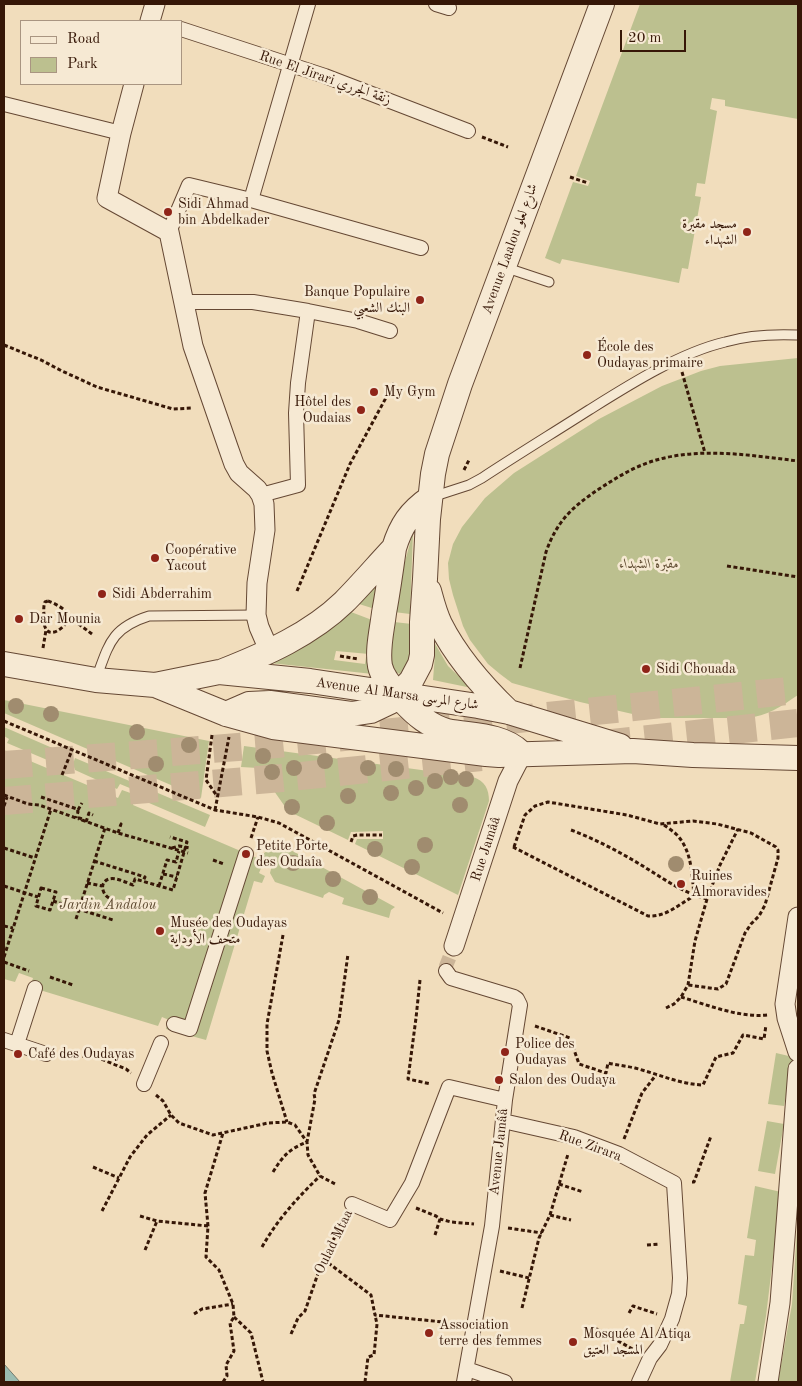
<!DOCTYPE html>
<meta charset="utf-8">
<style>
body{margin:0}
#map{position:relative;width:802px;height:1386px;overflow:hidden;background:#f1ddbc;font-family:"Old Standard TT",serif}
canvas{display:block}
.frame{position:absolute;inset:0;border:5px solid #361707;pointer-events:none}
.legend{position:absolute;left:20px;top:20px;width:162px;height:65px;box-sizing:border-box;background:#f6e9d3;border:1px solid #a99581;margin:0;padding:6px 9px;list-style:none;font-size:15px;color:#361707}
.legend li{display:flex;align-items:center;gap:10px;height:25px}
.legend b{width:25px;border:1px solid #a99581}
.scale{position:absolute;left:620px;top:30px;width:66px;height:22px;box-sizing:border-box;border:2px solid #361707;border-top:0;padding-left:6px;font-size:15px;line-height:18px;white-space:nowrap;color:#361707;-webkit-text-stroke:4px #f6e9d3;paint-order:stroke}
</style>
<div id="map">
<canvas width="802" height="1386"></canvas>
<div class="frame"></div>
<ul class="legend">
<li><b style="height:6px;background:#f6e9d3"></b>Road</li>
<li><b style="height:14px;background:#bcc08f"></b>Park</li>
</ul>
<div class="scale">20 m</div>
</div>
<script>
const g = document.querySelector('canvas').getContext('2d');
g.lineJoin = 'round';
function fillPath(path, color) { g.fillStyle = color; g.fill(path, 'evenodd'); }
function trace(path, color, width, dash) { g.strokeStyle = color; g.lineWidth = width; g.lineCap = dash ? 'butt' : 'round'; g.setLineDash(dash || []); g.stroke(path); }
function drawText(font, color, halo, rows, align = 'center') {
  g.font = font + ' "Old Standard TT",Amiri,serif'; g.lineWidth = 5; g.setLineDash([]); g.textBaseline = 'middle'; g.strokeStyle = halo; g.fillStyle = color; for (const [text, x, y, turn = 0] of rows) {
    g.save(); g.translate(x, y); g.rotate((+turn || 0) * Math.PI / 180); g.textAlign = isNaN(turn) ? turn : align; if (halo) g.strokeText(text, 0, 0); g.fillText(text, 0, 0); g.restore();
  }
}
fillPath(new Path2D(`
 M640,4H798V119L725,106V100L712,98L710,109L717,111L705,184L697,183L695,196L701,197L688,269L682,268L679,283L562,259L560,264L545,258L573,182L588,186L590,181L576,176Z
 M798,358V695C780,707 768,716 746,718H650L580,702L512,683L500,674L488,664L470,640L463,626L453,595L449,579L448,563L453,544L462,527L485,498L514,473L599,419L662,386L701,371L720,366Z
 M413,532L410,614L394,612L404,565Z
 M380,581L375,609L359,604Z
 M351,612L372,620L369,654L336,651L334,660L365,664L366,657H369L373,674L270,663C303,648 323,636 351,612Z
 M394,622L412,624L411,659L402,674C383,674 393,634 394,622Z
 M433,642H434L448,666L468,685L467,687L433,680L435,654Z
 M4,700L209,741L201,798L4,713Z
 M4,727L57,750L52,762L7,743L9,739L4,736Z
 M244,746L473,777C485,781 489,789 489,801L458,895L355,844L357,839H383V831L351,832L348,840L288,811L258,768L241,767Z
 M4,750L118,798L122,790L136,795L133,805L264,861V853L274,847L273,843L276,842L395,907L391,910L389,918L342,904L344,898L329,892L324,895L323,898L275,882L270,873L272,865L264,861L259,873L265,876L262,883L254,881L206,1040L166,1029L169,1020L162,1017L158,1026L30,987L33,978L19,973L15,982L4,979Z
 M75,758L210,815L205,827L142,800L144,794L120,784L117,789L75,770L73,764Z
 M776,1053L793,1057L784,1106L768,1104Z
 M767,1121L784,1124L775,1174L758,1171Z
 M755,1186L781,1192L766,1316L755,1382H730L740,1324H744L747,1306L738,1304L745,1255L754,1256L756,1240L747,1238Z
 M798,1217V1382H778L792,1304Z`), '#bcc08f');
const water = new Path2D(`
 M4,1364L20,1382H4Z`);
fillPath(water, '#9bbcb1');
trace(water, '#737a6d', 1);
trace(new Path2D(`
 M446,971V966L454,946`), '#ccb598', 14, [14, 7]);
trace(new Path2D(`
 M603,744L798,723
 M4,765L277,744L798,690
 M4,801L282,778L481,757`), '#ccb598', 28, [28, 14]);
const service = new Path2D(`
 M504,267L549,282
 M432,497L469,485L482,478C517,455 553,433 589,410C629,385 679,353 725,342C749,335 772,334 797,335
 M96,679C109,644 111,628 149,616L256,615`);
const pedestrian = new Path2D(`
 M436,4L449,8
 M181,29L325,76L468,131
 M4,104L121,133
 M251,200L308,4
 M169,232L189,185L251,200L421,248
 M185,302H253L308,311L358,321L390,331
 M261,495L298,485L296,413L298,383L308,311
 M446,971L451,978L514,997L517,999L520,1005L505,1100L492,1226L464,1382
 M174,1024L190,1029L246,854
 M4,1040L46,1054
 M17,1044L35,988
 M144,1084L161,1043
 M503,1121L574,1137L619,1154L674,1183L680,1278L679,1294L672,1319L660,1345L650,1358L639,1382
 M352,1204L390,1220L412,1183L449,1087L505,1100
 M467,1369L505,1382`);
const minor = new Path2D(`
 M150,21L155,4
 M134,84L121,133L107,198L169,232L193,346L228,447L234,464L239,473L257,489L261,495L264,504L265,530L257,583L256,615L259,627L269,650
 M798,917L785,1004L787,1018L798,1052
 M454,946L508,781L522,754
 M768,1382L780,1303L798,1069`);
const tertiary = new Path2D(`
 M430,498C410,512 401,525 394,548C391,570 388,591 384,613C382,630 377,649 380,666C383,680 395,691 403,701C416,715 429,726 447,731C471,736 501,734 520,752
 M429,591C432,602 435,614 440,624C457,658 482,686 509,712
 M4,664L96,680L155,685L219,672L310,681L478,706L509,712L620,746
 M223,671C266,654 311,634 344,602C361,585 377,566 394,548
 M155,685L226,714L273,727L486,754L499,755L633,751L693,755L798,758
 M226,714L249,704L270,703L351,714L371,711L390,702L411,681L420,664L422,655V622L425,579L428,519L433,474L437,454L460,384L602,4`);
trace(service, '#654834', 11);
trace(pedestrian, '#654834', 16);
trace(minor, '#654834', 21);
trace(tertiary, '#654834', 26);
trace(new Path2D(`
 M482,137L508,147
 M570,177L588,183
 M4,345L41,360L62,371L97,387L173,409L193,408
 M682,372L705,453
 M464,470L469,460
 M727,566L798,577
 M297,591L350,464L394,383
 M48,601C54,603 66,609 68,615C71,625 43,647 44,618C44,613 43,607 45,602Z
 M68,616L92,634
 M43,648L46,630
 M340,656L358,659
 M520,668L546,552C557,521 572,507 599,489C613,480 627,471 642,465C691,445 748,455 798,461
 M4,721L215,810L258,817L279,823L443,913
 M212,735L206,780L217,796
 M62,775L72,750
 M4,795L28,804L39,805L79,819
 M41,797L77,809L78,812L76,818
 M4,806L7,797
 M78,810L82,803
 M215,810L229,737
 M78,818H79L83,819L82,820L118,833L188,853
 M86,822L89,813L93,815
 M571,830C592,838 612,848 631,859C656,873 679,892 707,899
 M118,833L121,824H119
 M251,838L258,817
 M351,842L353,836L357,835H382
 M513,847L648,916C666,917 678,905 694,896C692,875 692,851 677,835C673,831 668,828 664,825
 M514,847L525,815L535,806L548,802L627,815L660,824L693,821L717,824L751,833L776,847L778,850V858L765,905L759,916L751,924L745,933L726,984L718,989L688,985
 M4,848L35,858
 M172,848L179,846L190,848
 M213,860L224,864
 M94,861L145,877L143,881
 M163,874L177,877
 M87,883L102,886
 M4,886L38,897
 M159,886L167,860L176,862L179,851
 M41,888L56,892L50,910L36,906Z
 M109,898C102,894 99,882 109,879C116,877 127,883 133,885L135,879L173,890L187,842L170,837
 M53,901L113,920
 M76,919L105,828
 M4,926L13,928
 M283,935L267,1024V1051L272,1073L287,1122
 M4,957L51,809
 M4,962L29,971
 M50,977L73,985
 M420,980L416,1018L408,1079L431,1084
 M681,997C708,1005 739,1018 768,1015
 M666,1008L674,1004L681,997L688,985L695,941L707,899L720,865L738,829
 M535,1026L570,1038L579,1064L606,1073L608,1063C617,1065 626,1066 635,1068C658,1074 679,1084 703,1085L716,1057L733,1053L743,1035L764,1039L766,1025
 M63,1055L96,1057L126,1069L131,1073
 M156,1095L163,1101L171,1115L179,1123L213,1135L268,1123L287,1122L295,1125L307,1142L308,1155L320,1176L337,1185
 M624,1139L642,1093L656,1075
 M93,1167L119,1178
 M273,1172C283,1156 289,1149 307,1142L315,1099L314,1094L339,1020L348,954
 M692,1182H694L711,1136
 M559,1184L583,1192
 M416,1208L436,1216L440,1219L451,1222L474,1224
 M102,1211L130,1157L147,1135L171,1115
 M550,1215L571,1220
 M140,1216L157,1221L208,1226
 M508,1228L542,1233
 M435,1235L440,1219
 M647,1245L660,1244
 M262,1247C277,1220 298,1197 320,1176
 M145,1250L157,1221
 M323,1259L371,1295L375,1315L453,1323
 M500,1271L529,1278
 M522,1308L539,1238L550,1215L568,1154
 M629,1313L633,1306L657,1314
 M194,1314L202,1309L233,1304
 M234,1317L251,1333L263,1382
 M595,1328L636,1351
 M291,1334L298,1318L305,1311L323,1259L345,1218
 M223,1382L227,1376L226,1365L234,1351L230,1323L234,1317L233,1304L219,1270L206,1257L208,1226L205,1193L223,1133
 M365,1382L368,1357L374,1355L377,1324L375,1315`), '#361707', 3, [4, 2.5]);
trace(service, '#f6e9d3', 9);
trace(pedestrian, '#f6e9d3', 14);
trace(minor, '#f6e9d3', 19);
trace(tertiary, '#f6e9d3', 24);
g.fillStyle = '#a08c6f';
for (const [x, y] of [
 [16,706],
 [51,714],
 [137,732],
 [189,745],
 [263,756],
 [325,761],
 [156,764],
 [294,768],
 [368,768],
 [396,769],
 [272,772],
 [451,777],
 [466,779],
 [435,781],
 [416,788],
 [391,793],
 [348,796],
 [460,805],
 [292,807],
 [327,823],
 [425,845],
 [375,849],
 [293,863],
 [676,864],
 [412,867],
 [333,879],
 [370,897]
]) { g.beginPath(); g.arc(x, y, 8, 0, 2 * Math.PI); g.fill(); }
for (const [x, y, r, color] of [
 [168,212,5,"#8f2418"],
 [747,232,5,"#8f2418"],
 [420,300,5,"#8f2418"],
 [587,355,5,"#8f2418"],
 [374,392,5,"#8f2418"],
 [361,410,5,"#8f2418"],
 [155,558,5,"#8f2418"],
 [102,594,5,"#8f2418"],
 [19,619,5,"#8f2418"],
 [646,669,5,"#8f2418"],
 [246,854,5,"#8f2418"],
 [681,884,5,"#8f2418"],
 [160,931,5,"#8f2418"],
 [505,1052,5,"#8f2418"],
 [18,1054,5,"#8f2418"],
 [499,1080,5,"#8f2418"],
 [429,1333,5,"#8f2418"],
 [573,1342,5,"#8f2418"]
]) { const dot = new Path2D(); dot.arc(x, y, r, 0, 2 * Math.PI); g.fillStyle = color; g.fill(dot); trace(dot, '#f6e9d3', 2); }
drawText('14px', '#361707', '#f6e9d3', [
 ["Rue El Jirari زنقة الجرري",325,78,19],
 ["Avenue Laalou شارع لعلو",510,249,-70],
 ["Avenue Al Marsa شارع المرسى",397,694,8],
 ["Rue Jamââ",486,849,-72],
 ["Rue Zirara",590,1146,20],
 ["Avenue Jamââ",499,1152,-84],
 ["Oulad Mtaa",334,1242,-64]
]);
drawText('14px', '#361707', '#f6e9d3', [
 ["Sidi Ahmad",178,204],
 ["bin Abdelkader",178,220],
 ["مسجد مقبرة",737,224,"right"],
 ["الشهداء",737,240,"right"],
 ["Banque Populaire",410,292,"right"],
 ["البنك الشعبي",410,308,"right"],
 ["École des",597,347],
 ["Oudayas primaire",597,363],
 ["My Gym",384,392],
 ["Hôtel des",351,402,"right"],
 ["Oudaias",351,418,"right"],
 ["Coopérative",165,550],
 ["Yacout",165,566],
 ["Sidi Abderrahim",112,594],
 ["Dar Mounia",29,619],
 ["Sidi Chouada",656,669],
 ["Petite Porte",256,846],
 ["des Oudaîa",256,862],
 ["Ruines",691,876],
 ["Almoravides",691,892],
 ["Musée des Oudayas",170,923],
 ["متحف الأوداية",170,939],
 ["Police des",515,1044],
 ["Oudayas",515,1060],
 ["Café des Oudayas",28,1054],
 ["Salon des Oudaya",509,1080],
 ["Association",439,1325],
 ["terre des femmes",439,1341],
 ["Mosquée Al Atiqa",583,1334],
 ["المسجد العتيق",583,1350]
], 'left');
drawText('italic 14px', '#5e4a30', '#f6e9d3', [
 ["مقبرة الشهداء",649,564],
 ["Jardin Andalou",108,905]
]);
</script>
